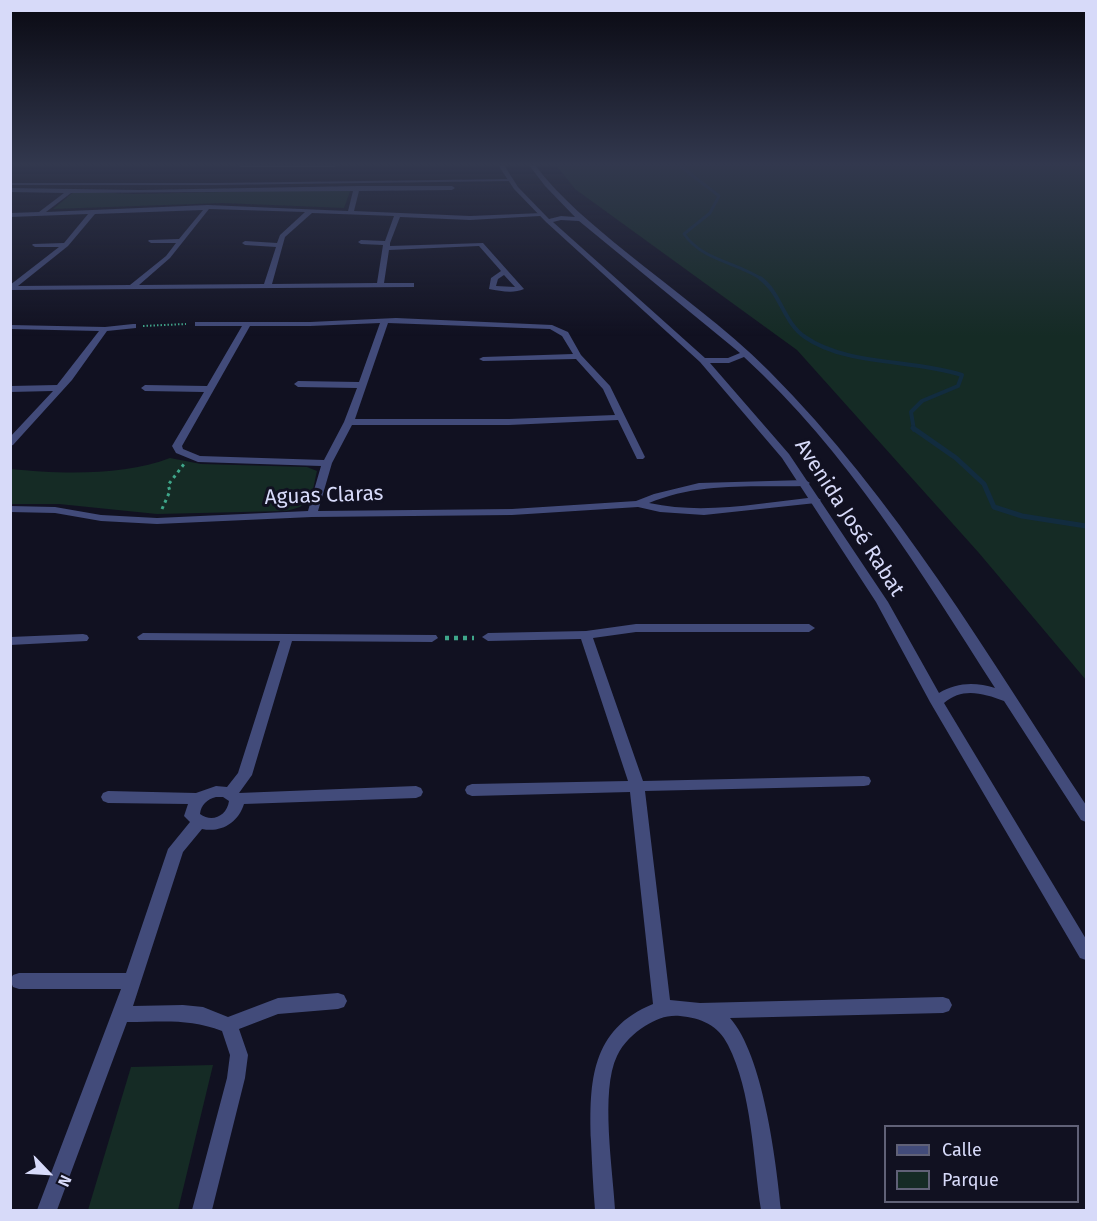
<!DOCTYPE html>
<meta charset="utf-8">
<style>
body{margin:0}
#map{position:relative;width:1097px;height:1221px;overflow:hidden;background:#111121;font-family:"Fira Sans",sans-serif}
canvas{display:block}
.frame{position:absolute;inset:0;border:12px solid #d7daf9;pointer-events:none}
.legend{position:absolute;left:884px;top:1125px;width:195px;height:78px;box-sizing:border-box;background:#111121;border:2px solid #606177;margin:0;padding:8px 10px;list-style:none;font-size:18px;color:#d7daf9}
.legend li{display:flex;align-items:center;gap:12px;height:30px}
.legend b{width:30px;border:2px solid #606177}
.north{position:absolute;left:18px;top:1143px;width:60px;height:60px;-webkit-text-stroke:4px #111121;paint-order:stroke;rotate:115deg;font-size:16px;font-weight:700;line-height:24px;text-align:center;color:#d7daf9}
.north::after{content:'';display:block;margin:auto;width:21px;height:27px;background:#d7daf9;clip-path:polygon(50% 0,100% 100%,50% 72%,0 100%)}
</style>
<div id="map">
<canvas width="1097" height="1221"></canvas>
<div class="frame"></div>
<ul class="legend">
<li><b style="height:8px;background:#424b7a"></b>Calle</li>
<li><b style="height:16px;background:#152b25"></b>Parque</li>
</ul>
<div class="north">N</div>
</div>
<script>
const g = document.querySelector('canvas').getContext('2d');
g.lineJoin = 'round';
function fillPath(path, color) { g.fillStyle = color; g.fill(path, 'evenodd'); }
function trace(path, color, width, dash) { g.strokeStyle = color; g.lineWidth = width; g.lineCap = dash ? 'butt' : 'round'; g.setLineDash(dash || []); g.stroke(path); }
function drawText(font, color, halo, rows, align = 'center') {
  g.font = font + ' "Fira Sans",sans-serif'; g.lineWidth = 6; g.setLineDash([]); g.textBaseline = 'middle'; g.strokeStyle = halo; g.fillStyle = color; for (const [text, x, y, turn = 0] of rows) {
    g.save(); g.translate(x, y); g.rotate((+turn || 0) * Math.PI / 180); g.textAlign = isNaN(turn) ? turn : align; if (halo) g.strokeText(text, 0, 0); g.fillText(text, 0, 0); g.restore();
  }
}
fillPath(new Path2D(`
 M556,165H1086V680L979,553L797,350L575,189Z
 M351,189L344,208L222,203L53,209L75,191L134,194Z
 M170,458L201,464L307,467L317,471C311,496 314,506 285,511L157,514L59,504H11V469C59,474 125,476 170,458Z
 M213,1065L178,1210H88L131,1067Z`), '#152b25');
trace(new Path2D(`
 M679,165L719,196L710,213L684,234C704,262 736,261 763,280`), '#122c3f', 3);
trace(new Path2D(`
 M760,278C781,293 783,322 805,337C846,366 914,359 962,375L958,386L922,401L911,412L914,430`), '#122c3f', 4);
trace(new Path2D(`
 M913,428L956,458L984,484L994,507L1022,516L1086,526`), '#122c3f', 5);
trace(new Path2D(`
 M143,326L186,324`), '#3fa68a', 2, [1.5, 2]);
trace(new Path2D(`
 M162,509L170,491L168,485L184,464`), '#3fa68a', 3, [3, 4]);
trace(new Path2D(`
 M445,638H474`), '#3fa68a', 4.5, [4, 5]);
fillPath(new Path2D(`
 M510,179L512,181L217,185H10V183H217Z`), '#424b7a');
fillPath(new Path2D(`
 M238,165H338L335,167H241Z
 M357,186H452L455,188L452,190L359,191L354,211L470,216L542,213L540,216L470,220L400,217L390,243V246L483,243L524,289C513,294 501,291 489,289L491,278L501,271L479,246L389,250L384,283H414V287H411L10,290V285L59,247H35L32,245L33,244L64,243L88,214L10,217V213L39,212L64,193L10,192V188L140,190ZM353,191L348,211L208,205L46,212L71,193ZM209,209L305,212L280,235L277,243L245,241L242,243L245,245L276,247L264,284L139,285L170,258ZM203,210L179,239L149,240L148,241L151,243H176L166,256L130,285L18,286L68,246L95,214ZM312,213L394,216L385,241L361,240L358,242L361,244L383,245L377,283L272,284L285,237ZM504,275L515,287L496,286L498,279Z
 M396,318L552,325L568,332L581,355L610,386L645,457L643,459H637L618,420L509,425H352L332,463L318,511L512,509L636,501L654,494L699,483L805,480L810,483L805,486C753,487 698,482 649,503C704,515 761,503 816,497L821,500L816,503L704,515L660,512L638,507L512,515L312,517L157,524L101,521L55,513L10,512V506L55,507L101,515L157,518L308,511L321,466L198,462L176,453L172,446L204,392L145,391L141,388L145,385L207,386L242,326H195V322H310ZM380,323L359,382L298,381L294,384L298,387L357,388L344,422L324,460L200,456L183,449L182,446L250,326H310ZM388,323L550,329L562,336L573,354L483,357L479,359L483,361L576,359L603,389L615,415L509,419H355Z
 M133,324H136V328L107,331L72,380L13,445L10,446V437L53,391L10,392V386L57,385L99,331L10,329V325L105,327Z
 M636,624H809L815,628L809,632H636L593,638L643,781L864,776L869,777L871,781L869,785L864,786L645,791L670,1000L700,1003L943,997L949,999L952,1005L949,1011L943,1013L730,1018C763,1055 776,1160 781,1210H761C753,1158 752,1092 728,1045C718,1025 701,1018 680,1016C666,1015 657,1019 645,1026C634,1033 623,1043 617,1056C600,1091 613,1170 615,1210H595C593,1187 592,1164 591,1141C589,1082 591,1029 653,1004L630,792L472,796L467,794L465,790L467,786L472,784L628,781L581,639L488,641L482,637L488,633L586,631Z
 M143,633L436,635L438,638L432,642L292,641L252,775L239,793L416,786L421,788L423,792L421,796L416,798L244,804C238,823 221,833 202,829L183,852L133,1006L183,1005L203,1007L228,1017L278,998L338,993L344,995L347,1001L344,1007L338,1009L278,1014L239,1029L248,1055L245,1078L212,1210H192L227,1078L230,1055L222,1031C189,1018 161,1022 127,1022L57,1210H37L121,989H19L13,987L10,980L13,975L19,973H126L168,849L190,822L184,816L188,804L108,803L103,801L101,797L103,793L108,791L196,793L216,786L227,787L238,773L280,641L139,640L137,637ZM216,797H223L229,801C227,816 212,823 200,814C201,805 207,799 216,797Z
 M83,634L87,635L89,638L87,641L10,645V637Z`), '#424b7a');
fillPath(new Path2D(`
 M498,165H504L518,187L549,219L561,216L575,217L545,186L529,165H535C561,199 593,225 626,252C674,291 725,327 769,371C896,498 988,656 1086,805V822L1081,820L1004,701C983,693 962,687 944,703L1086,939V960L1080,958L930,702L876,602L782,458L700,362L546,222L514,189ZM561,220L579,221L740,353L728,358H705L553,222ZM744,357C847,451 921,572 995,688C976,682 957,682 939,693L888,602L789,454L710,363H729Z`), '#424b7a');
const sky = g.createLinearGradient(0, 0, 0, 336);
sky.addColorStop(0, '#090912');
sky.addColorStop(0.49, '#32384e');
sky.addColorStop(1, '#32384e00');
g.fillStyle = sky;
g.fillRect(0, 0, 1097, 336);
drawText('21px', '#d7daf9', '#111121', [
 ["Aguas Claras",324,496,-2],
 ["Avenida José Rabat",849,518,57]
]);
</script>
